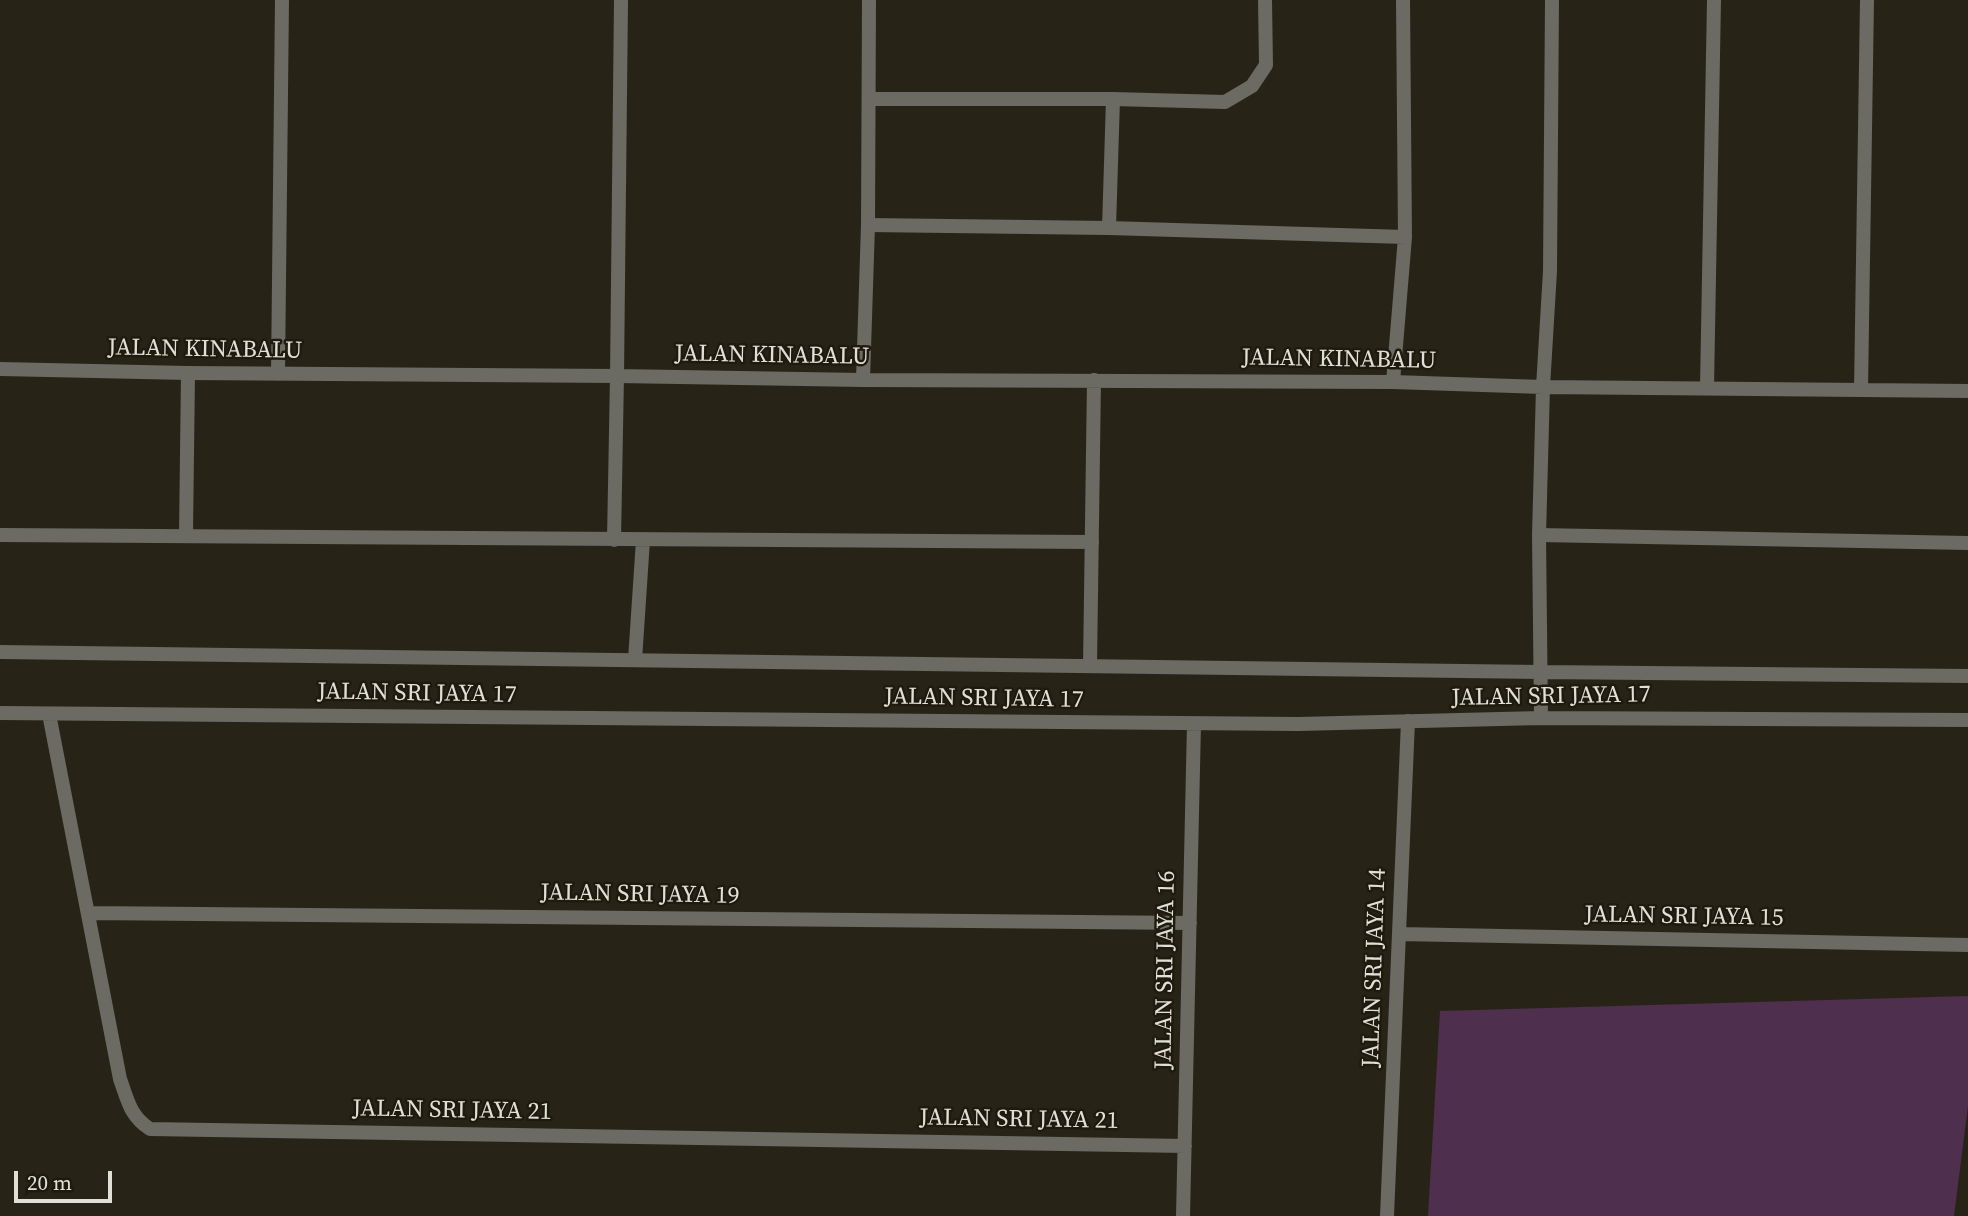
<!DOCTYPE html>
<style>
body{margin:0}
#map{position:relative;width:1968px;height:1216px;overflow:hidden;background:#272417;font-family:"Source Serif 4",serif}
canvas{display:block}
.scale{position:absolute;left:14px;top:1171px;width:98px;height:32px;box-sizing:border-box;border:4px solid #e1e0d7;border-top:0;padding-left:9px;font-size:21px;line-height:24px;white-space:nowrap;color:#e1e0d7;-webkit-text-stroke:5px #1e1b0e;paint-order:stroke}
</style>
<div id="map">
<canvas width="1968" height="1216"></canvas>
<div class="scale">20 m</div>
</div>
<script>
const g = document.querySelector('canvas').getContext('2d');
g.lineJoin = 'round';
function fillPath(path, color) { g.fillStyle = color; g.fill(path, 'evenodd'); }
function trace(path, color, width, dash) { g.strokeStyle = color; g.lineWidth = width; g.lineCap = dash ? 'butt' : 'round'; g.setLineDash(dash || []); g.stroke(path); }
function drawText(font, color, halo, rows, align = 'center') {
  g.font = font + ' "Source Serif 4",serif'; g.lineWidth = 5; g.setLineDash([]); g.textBaseline = 'middle'; g.strokeStyle = halo; g.fillStyle = color; for (const [text, x, y, turn = 0] of rows) {
    g.save(); g.translate(x, y); g.rotate((+turn || 0) * Math.PI / 180); g.textAlign = isNaN(turn) ? turn : align; if (halo) g.strokeText(text, 0, 0); g.fillText(text, 0, 0); g.restore();
  }
}
fillPath(new Path2D(`
 M1968,996V1106L1954,1216H1428L1440,1011Z`), '#4e2f4d');
trace(new Path2D(`
 M868,225L1109,228L1405,237
 M1109,228L1113,99
 M1393,382L1405,237L1403,0
 M1707,387L1714,0
 M0,535L1092,542
 M186,535L188,373
 M1539,535L1968,543
 M614,540L617,376
 M635,660L643,540`), '#6b6a63', 14);
trace(new Path2D(`
 M869,99H1113L1225,102L1252,86L1266,65L1265,0
 M0,369L188,373L617,376L863,380L1393,382L1543,387L1968,391
 M278,374L282,0
 M617,376L621,0
 M863,380L868,225L869,0
 M1861,390L1867,0
 M0,652L1540,672L1968,676
 M1090,666L1094,380
 M0,713L1298,724L1541,718L1968,720
 M49,714L120,1079C128,1101 130,1116 150,1129L1185,1146
 M1541,718L1539,535L1543,387L1550,271L1552,0
 M89,913L1190,923
 M1399,934L1968,945
 M1183,1216L1194,724
 M1387,1216L1408,721`), '#6b6a63', 14);
drawText('24px', '#e1e0d7', '#1e1b0e', [
 ["JALAN KINABALU",205,350,1],
 ["JALAN KINABALU",772,356,1],
 ["JALAN KINABALU",1339,360,1],
 ["JALAN SRI JAYA 17",417,694,1],
 ["JALAN SRI JAYA 17",1551,697,-1],
 ["JALAN SRI JAYA 17",984,699,1],
 ["JALAN SRI JAYA 19",640,895,1],
 ["JALAN SRI JAYA 15",1684,917,1],
 ["JALAN SRI JAYA 14",1375,968,-88],
 ["JALAN SRI JAYA 16",1166,970,-89],
 ["JALAN SRI JAYA 21",452,1111,1],
 ["JALAN SRI JAYA 21",1019,1120,1]
]);
</script>
